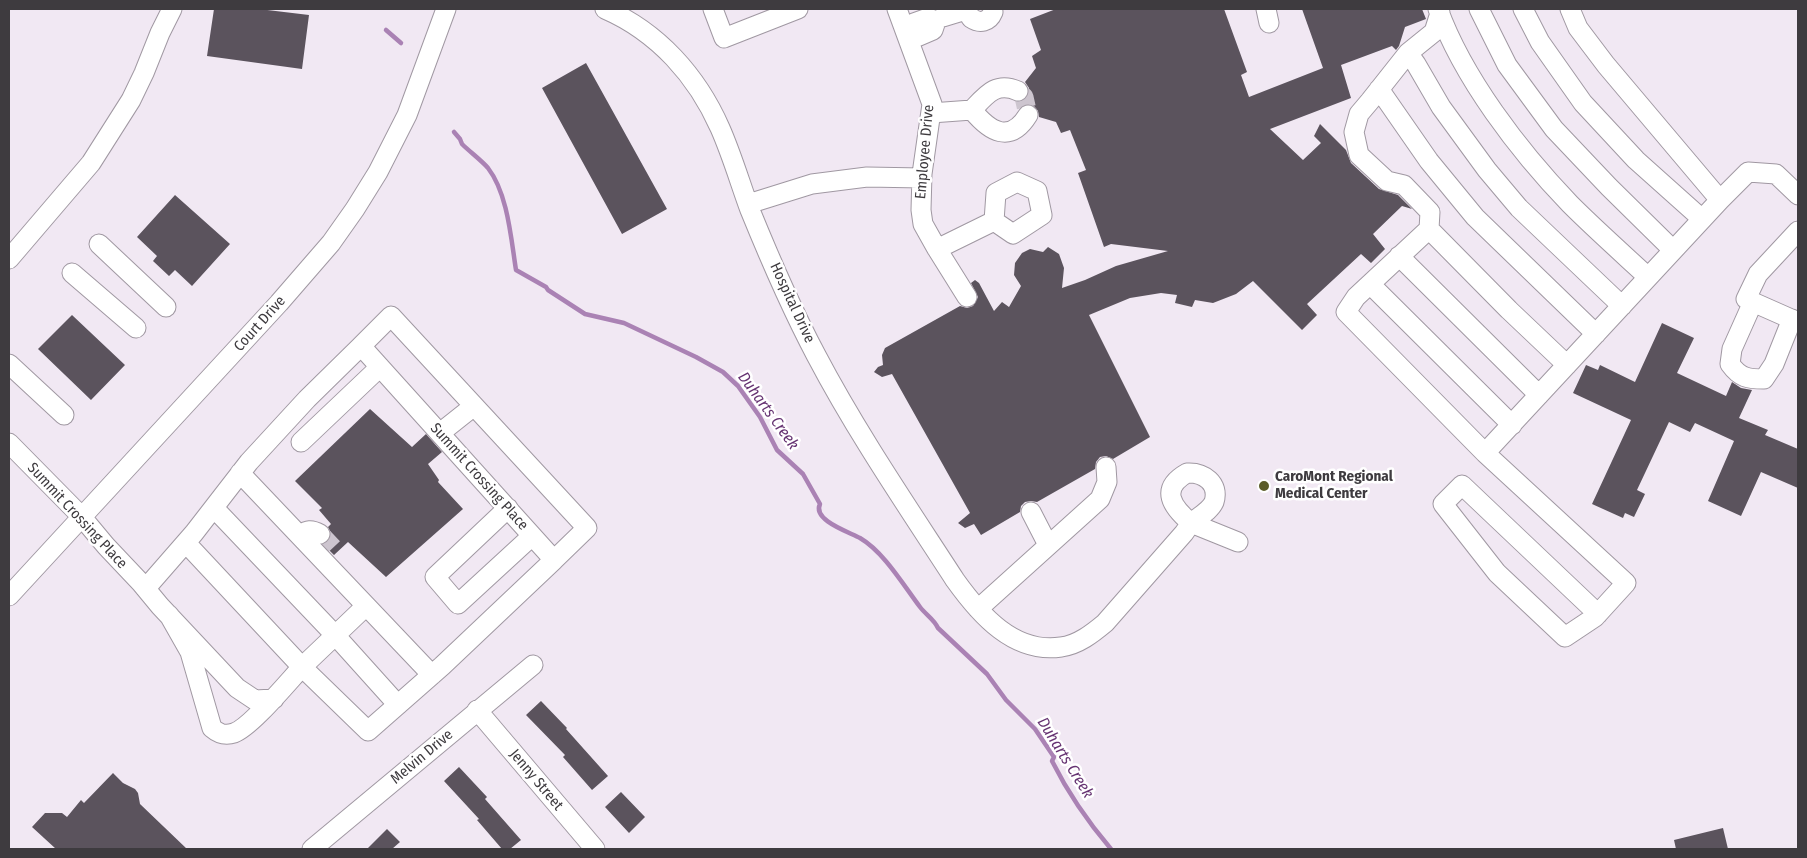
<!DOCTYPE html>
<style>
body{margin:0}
#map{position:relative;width:1807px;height:858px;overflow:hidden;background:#f1e8f3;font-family:"Fira Sans Condensed",sans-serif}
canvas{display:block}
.frame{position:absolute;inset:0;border:10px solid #3e3b3f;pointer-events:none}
</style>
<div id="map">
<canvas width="1807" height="858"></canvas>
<div class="frame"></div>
</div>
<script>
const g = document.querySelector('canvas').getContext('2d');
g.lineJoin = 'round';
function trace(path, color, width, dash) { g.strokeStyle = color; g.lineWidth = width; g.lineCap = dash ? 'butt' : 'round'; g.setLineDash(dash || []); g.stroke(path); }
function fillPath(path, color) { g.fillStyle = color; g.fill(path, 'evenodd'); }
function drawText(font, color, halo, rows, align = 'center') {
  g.font = font + ' "Fira Sans Condensed",sans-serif'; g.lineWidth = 5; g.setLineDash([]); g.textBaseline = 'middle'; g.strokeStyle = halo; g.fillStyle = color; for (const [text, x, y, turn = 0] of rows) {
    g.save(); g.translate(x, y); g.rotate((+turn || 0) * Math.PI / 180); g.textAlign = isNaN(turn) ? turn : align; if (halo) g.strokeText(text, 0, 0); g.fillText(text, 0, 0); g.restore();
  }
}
trace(new Path2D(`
 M386,30L401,43
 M454,132L460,139L462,144C470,152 481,160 488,168C508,194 511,239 516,270L546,287L548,290L585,314L624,323L696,357L723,372L738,386L760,417L777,450L803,474L820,504C812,520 849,532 860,538C884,552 904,586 920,607C926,615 934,619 938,628L987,674L1006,700L1035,729L1054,757L1052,761C1068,793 1088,822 1111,849`), '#aa82b4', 4.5);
fillPath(new Path2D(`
 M214,9H259L309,15L302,69L207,56Z
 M1056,9H1224L1247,72L1241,75L1249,97L1323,68L1302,9H1422L1426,19L1405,27L1399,46L1396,50L1392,46L1341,65L1351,98L1270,129L1303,160L1321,143L1314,136L1320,124L1346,150L1351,163L1379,189L1398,195L1412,209L1402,206L1373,234L1385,249L1371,263L1361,254L1307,304L1317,315L1302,330L1253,281L1236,294L1213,303L1195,300L1192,307L1175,303L1177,295L1161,293L1130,298L1089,315L1150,437L1113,459L1106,456L1100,457L1096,462L1095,469L1037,502L1031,501L1025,502L1021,506L1020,512L981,535L974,524L965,528L958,523L970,513L892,374L882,377L874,372L878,367L883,365L882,355L885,348L960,306L967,308L973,306L978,297L971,283L975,280L979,283L994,311L1002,302L1009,307L1021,286L1014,275L1015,263L1022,253L1030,249L1043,252L1048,247L1059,254L1064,268L1062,288L1085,280L1116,266L1168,251L1111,244L1104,247L1078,173L1086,170L1070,130L1061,133L1056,122L1039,117L1038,111L1034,106L1029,104L1021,106L1020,102L1026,99L1029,94V88L1025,82L1036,68L1032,56L1041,50L1030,19Z
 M586,63L667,209L622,234L542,88Z
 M175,195L230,244L192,286L175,270L169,276L153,261L157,256L137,237Z
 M72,315L125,365L91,400L38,349Z
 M1662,323L1694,338L1677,373L1726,396L1732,382L1741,388L1752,390L1739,418L1768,430L1765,435L1798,449V488L1761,472L1741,516L1708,501L1734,441L1695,423L1690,432L1669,422L1637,490L1645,494L1634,517L1625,513L1623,518L1592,504L1631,420L1573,393L1586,365L1598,370L1600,365L1635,382Z
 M370,409L412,447L426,434L442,452L428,464L439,480L438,482L463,509L386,577L348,542L334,555L323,544L330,539L331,533L328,527L331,524L319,510L322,508L295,481Z
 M541,701L567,728L566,729L608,776L592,790L563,757L565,755L526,715Z
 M459,767L487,797L485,799L521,840L510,849H502L477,820L479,819L444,781Z
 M113,773L123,783L135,789L138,793L140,804L187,849H56L32,827L45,813H62L67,817L81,800L84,803Z
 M621,792L645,817L629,833L605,807Z
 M1723,828L1728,849H1676L1674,840Z
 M387,829L400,842L392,849H367Z`), '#5b535d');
trace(new Path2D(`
 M1018,91L1024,97L1028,115
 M320,534L337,552`), '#cdc5cf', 19, [19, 9]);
const minor = new Path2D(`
 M605,9C658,32 697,76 720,128C732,155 740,183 750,210C770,259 791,308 816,355C857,433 907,506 955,580C980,615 1014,654 1061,647C1078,645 1093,633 1105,623L1184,533L1191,523L1238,542
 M713,9L724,38L798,9
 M897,9L932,104L922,174L921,210L923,224L937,249L967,297
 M966,9L971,18C980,24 989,22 993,12
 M1266,9L1269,23
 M1438,9C1463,78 1519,151 1570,204C1595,229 1622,253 1648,277
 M1479,9L1507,65L1554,129L1609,187L1673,250
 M1523,9L1540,42L1583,103L1636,160L1702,219
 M1570,9L1578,28L1606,65L1720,200
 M1440,13L1434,32L1408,53L1370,101L1359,114L1354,132L1359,155L1387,181L1404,185L1430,212L1429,229L1356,297L1346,312L1485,453L1720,200L1748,172L1776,174L1798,195
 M943,17L966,10
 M928,18L936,21L933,30L919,36L912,31L914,23Z
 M1408,53L1416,64L1441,107L1487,170L1519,208L1622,306
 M1379,89L1429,161L1475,217L1596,334
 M1018,91C996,81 986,95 972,110C990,132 1010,144 1028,115
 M931,113L972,110
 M748,204L812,184L867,177L922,178
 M1429,229L1509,310L1567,365
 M1798,231L1758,274L1746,299L1798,322
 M99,244L166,307
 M937,249L994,221L996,193L1017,182L1037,191L1042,215L1013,234L994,221
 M1399,256L1539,395
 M9,259L91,163L131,100L144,73L160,33L172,9
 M72,273L136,328
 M1370,284L1512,425
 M1753,302L1732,349L1730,364C1740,378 1748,379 1764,379L1774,364L1792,319
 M361,346L391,316L587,528L554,560
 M9,364L64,415
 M440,433L474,406
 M301,442L380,367
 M9,443L81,516L106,546L141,583L160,606L237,688L255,700L274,699
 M1485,453L1626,583L1595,617L1565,637L1497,573L1443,504L1462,485L1598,614
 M240,473L432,675
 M1187,473C1203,472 1220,483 1214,502C1210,511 1198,517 1191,523C1172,507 1159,489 1187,473Z
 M214,508L335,635L398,705
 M508,508L435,577L458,604L532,536
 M1031,512L1048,545
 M299,535C308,530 311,529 320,534
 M186,543L302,667L366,606
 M146,588L194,533L249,462L307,399L361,346L554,560L442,666L368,731L302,667C288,682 251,727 234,733C225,736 219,734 212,728L190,652L169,615
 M9,596L279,303L331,243L355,209L378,172L407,115L446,9
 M978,609L1100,499L1107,482L1106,467
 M477,710L595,849
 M312,849L533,665`);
trace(minor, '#a098a2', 21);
trace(minor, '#fff', 19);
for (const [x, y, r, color] of [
 [1264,486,6,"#5b5c29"]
]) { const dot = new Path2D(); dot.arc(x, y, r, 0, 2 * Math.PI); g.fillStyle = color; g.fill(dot); trace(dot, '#fff', 2); }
drawText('15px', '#3e3b3f', '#fff', [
 ["Employee Drive",925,152,-85],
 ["Hospital Drive",792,303,65],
 ["Court Drive",260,324,-48],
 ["Summit Crossing Place",479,477,48],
 ["Summit Crossing Place",77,516,47],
 ["Melvin Drive",422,757,-40],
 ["Jenny Street",536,780,50]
]);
drawText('bold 15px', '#3e3b3f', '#fff', [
 ["CaroMont Regional",1275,477],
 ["Medical Center",1275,494]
], 'left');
drawText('italic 16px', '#663372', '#fff', [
 ["Duharts Creek",768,411,54],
 ["Duharts Creek",1065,758,58]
]);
</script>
